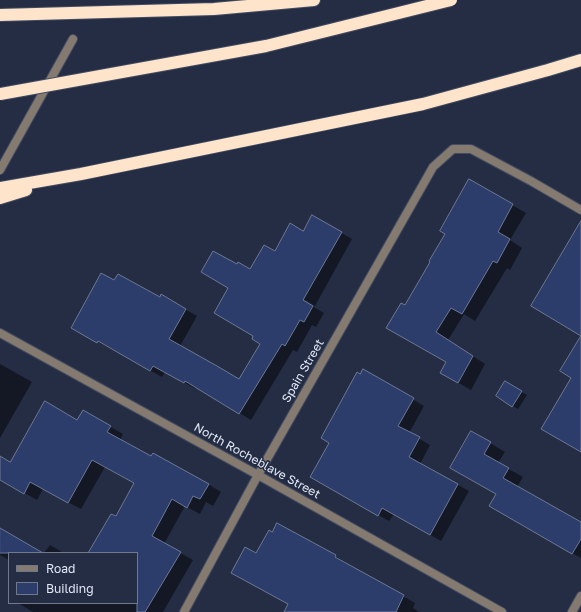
<!DOCTYPE html>
<style>
body{margin:0}
#map{position:relative;width:581px;height:612px;overflow:hidden;background:#242d44;font-family:"Golos Text",sans-serif}
canvas{display:block}
.legend{position:absolute;left:8px;top:552px;width:130px;height:52px;box-sizing:border-box;background:#242d44;border:1px solid #70788c;margin:0;padding:5px 7px;list-style:none;font-size:12px;color:#e1e8f7}
.legend li{display:flex;align-items:center;gap:8px;height:20px}
.legend b{width:20px;border:1px solid #70788c}
</style>
<div id="map">
<canvas width="581" height="612"></canvas>
<ul class="legend">
<li><b style="height:5px;background:#847a70"></b>Road</li>
<li><b style="height:11px;background:#2c3d6c"></b>Building</li>
</ul>
</div>
<script>
const g = document.querySelector('canvas').getContext('2d');
g.lineJoin = 'round';
function fillPath(path, color) { g.fillStyle = color; g.fill(path, 'evenodd'); }
function trace(path, color, width, dash) { g.strokeStyle = color; g.lineWidth = width; g.lineCap = dash ? 'butt' : 'round'; g.setLineDash(dash || []); g.stroke(path); }
function drawText(font, color, halo, rows, align = 'center') {
  g.font = font + ' "Golos Text",sans-serif'; g.lineWidth = 3; g.setLineDash([]); g.textBaseline = 'middle'; g.strokeStyle = halo; g.fillStyle = color; for (const [text, x, y, turn = 0] of rows) {
    g.save(); g.translate(x, y); g.rotate((+turn || 0) * Math.PI / 180); g.textAlign = isNaN(turn) ? turn : align; if (halo) g.strokeText(text, 0, 0); g.fillText(text, 0, 0); g.restore();
  }
}
fillPath(new Path2D(`
 M470,181L526,213L510,240L522,248L510,270L507,268L475,321L464,314L448,340L485,364L471,390L441,373L447,362L405,306L446,234Z
 M313,217L352,239L315,306L300,297L299,298L324,313L316,327L312,325L297,352L293,350L251,420L197,387L196,389L165,372L162,377L109,347V348L84,334L115,282L160,298L162,296L197,316L180,346L239,380L261,343L254,336L229,288L237,266L250,271L304,232Z
 M0,364L32,382L0,438Z
 M363,370L424,406L409,433L430,445L420,464L469,491L441,541L394,514L389,521L311,477L331,442Z
 M505,383L527,395L518,409L513,406Z
 M83,411L123,434L120,440L151,458L208,484L221,492L213,506L206,502L200,514L185,506L164,544L193,560L163,612H33L18,603H137V553H89L116,517L135,483L105,467L81,509L43,489L37,500L0,479V458L10,463L78,421Z
 M472,432L505,452L498,463L523,477L517,487L581,523V558L490,506L497,494Z
 M0,529L41,553H9V560L0,555Z
 M50,545L62,552L64,553H44Z
 M256,554L335,556L347,563L346,564L415,603L413,608L419,612H285L289,604Z`), '#0007');
const building = new Path2D(`
 M469,179L513,204L498,232L510,239L497,263L493,261L462,314L451,308L436,332L473,356L458,383L440,373L446,362L386,328L401,303L405,305L430,262L429,261L445,234L440,231Z
 M312,215L342,232L303,300L313,306L304,322L300,320L285,346L282,344L239,414L185,381L184,383L153,366L150,371L98,341L97,343L71,328L101,273L114,280L118,274L160,297L161,294L186,309L169,339L217,366L239,379L260,344L252,339L253,336L214,313L228,288L201,272L213,251L237,264L238,262L250,269L264,245L275,251L290,223L303,231Z
 M581,221V336L531,306Z
 M581,336V452L541,429L571,378L560,371Z
 M363,369L414,398L398,426L420,437L409,457L458,484L430,535L382,508L378,516L310,477L329,443L321,438L357,372L360,374Z
 M505,381L522,391L512,407L496,396Z
 M45,401L77,420L83,410L111,426L107,432L151,456L153,453L209,484L200,499L193,496L187,508L172,499L152,536L181,552L145,612H137V553H88L111,514L116,516L134,483L92,460L68,503L30,482L24,494L0,480V456L10,462Z
 M471,431L491,442L484,454L509,468L503,478L581,522V539L572,554L489,506L496,494L450,468Z
 M277,523L336,555L335,557L404,595L396,612H284L288,604L231,573L245,547L256,553L269,530L272,532Z
 M0,528L43,553H0Z`);
fillPath(building, '#2c3d6c');
trace(building, '#6d7893', 1);
const minor = new Path2D(`
 M0,170L73,39
 M0,333L258,475L502,612
 M184,612L258,475L433,167L453,149H471L531,181L581,210
 M572,612L581,596`);
const motorway = new Path2D(`
 M0,15L214,9L314,0
 M0,188L81,174L423,104L548,70L581,60
 M0,198L26,190`);
trace(minor, '#424b61', 10);
trace(motorway, '#424b61', 14);
trace(minor, '#847a70', 8);
trace(motorway, '#fde4ca', 12);
const motorwayBridge = new Path2D(`
 M0,94L266,46L451,0`);
trace(motorwayBridge, '#424b61', 14, []);
trace(motorwayBridge, '#fde4ca', 12);
drawText('12px', '#e1e8f7', '#242d44', [
 ["Spain Street",303,371,-60],
 ["North Rocheblave Street",257,461,29]
]);
</script>
